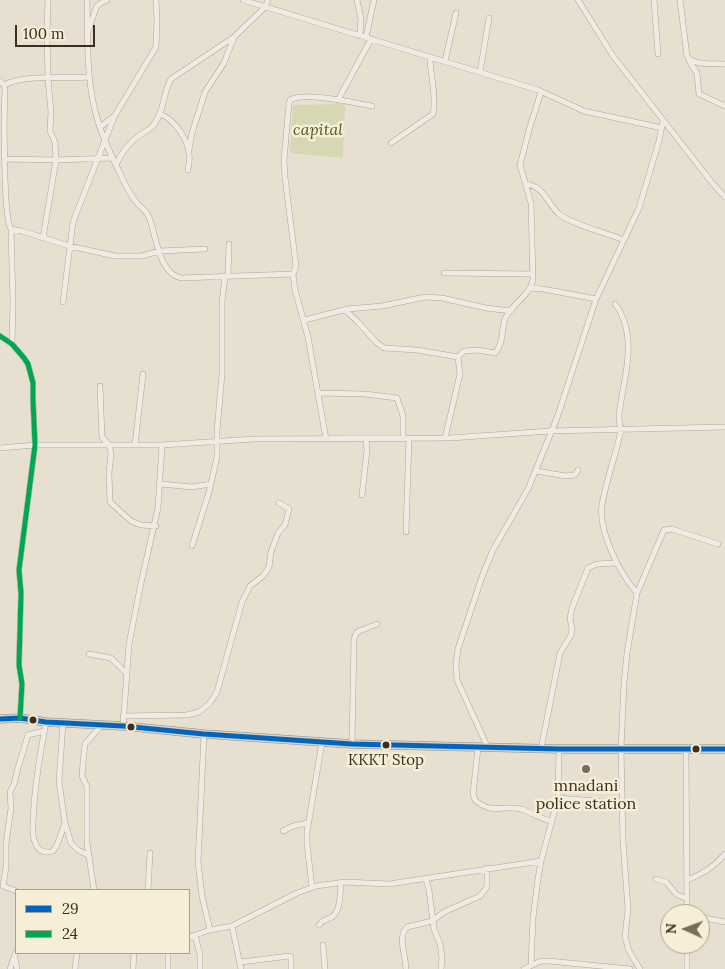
<!DOCTYPE html>
<style>
body{margin:0}
#map{position:relative;width:725px;height:969px;overflow:hidden;background:#e7e0d1;font-family:Lora,serif}
canvas{display:block}
.legend{position:absolute;left:15px;top:889px;width:175px;height:65px;box-sizing:border-box;background:#f7eed8;border:1px solid #ada18e;margin:0;padding:6px 9px;list-style:none;font-size:15px;color:#3d2e20}
.legend li{display:flex;align-items:center;gap:10px;height:25px}
.legend b{width:25px;border:1px solid #ada18e}
.north{position:absolute;left:660px;top:904px;width:50px;height:50px;box-sizing:border-box;background:#f7eed8;border:1px solid #ada18e;border-radius:50%;rotate:272deg;font-size:14px;font-weight:700;line-height:20px;text-align:center;color:#3d2e20}
.north::after{content:'';display:block;margin:auto;width:18px;height:22px;background:#786c5e;clip-path:polygon(50% 0,100% 100%,50% 72%,0 100%)}
.scale{position:absolute;left:15px;top:25px;width:80px;height:22px;box-sizing:border-box;border:2px solid #3d2e20;border-top:0;padding-left:6px;font-size:15px;line-height:18px;white-space:nowrap;color:#3d2e20;-webkit-text-stroke:4px #f7eed8;paint-order:stroke}
</style>
<div id="map">
<canvas width="725" height="969"></canvas>
<ul class="legend">
<li><b style="height:6px;background:#0065bd"></b>29</li>
<li><b style="height:6px;background:#00a651"></b>24</li>
</ul>
<div class="north">N</div>
<div class="scale">100 m</div>
</div>
<script>
const g = document.querySelector('canvas').getContext('2d');
g.lineJoin = 'round';
function fillPath(path, color) { g.fillStyle = color; g.fill(path, 'evenodd'); }
function trace(path, color, width, dash) { g.strokeStyle = color; g.lineWidth = width; g.lineCap = dash ? 'butt' : 'round'; g.setLineDash(dash || []); g.stroke(path); }
function drawText(font, color, halo, rows, align = 'center') {
  g.font = font + ' Lora,serif'; g.lineWidth = 5; g.setLineDash([]); g.textBaseline = 'middle'; g.strokeStyle = halo; g.fillStyle = color; for (const [text, x, y, turn = 0] of rows) {
    g.save(); g.translate(x, y); g.rotate((+turn || 0) * Math.PI / 180); g.textAlign = isNaN(turn) ? turn : align; if (halo) g.strokeText(text, 0, 0); g.fillText(text, 0, 0); g.restore();
  }
}
fillPath(new Path2D(`
 M345,104L343,158L290,153L293,105Z`), '#d6d7b3');
const minor = new Path2D(`
 M48,0L47,32L48,79L51,112L50,131L55,142L56,160L113,158
 M87,0C88,35 86,71 94,106C99,130 109,151 120,173C124,183 130,194 137,203C141,208 146,210 149,217C156,234 158,273 181,278L293,274
 M243,0L538,90L584,111L662,128
 M357,0L361,19L360,36
 M578,0L613,56L713,184L725,197
 M654,0L658,54
 M680,0L687,56C693,66 714,63 725,64
 M88,32L96,8L99,4L107,0
 M366,37L374,0
 M445,61L456,13
 M689,61L697,73L699,94L725,106
 M480,72L489,18
 M0,81L4,85L5,89C4,109 3,218 11,229L13,301L12,344
 M4,85C26,74 64,79 89,77
 M338,100L371,39
 M160,114C174,119 188,139 189,154C190,159 189,165 188,170
 M100,127L113,117
 M391,143L433,114C437,96 430,75 430,57
 M189,150L192,133L205,92L224,63L234,37
 M5,159L56,160L43,238
 M116,165C121,153 127,145 137,137C144,132 151,130 155,123C165,109 163,92 171,79L234,37L265,7L268,0
 M526,184C545,187 546,202 559,214C573,225 607,233 624,240
 M11,229L22,231L69,246L115,256H142L159,251L205,249
 M444,273L533,274
 M228,276L229,244
 M531,288L543,289L596,299
 M63,302L73,222L114,117L156,47L157,20L156,0
 M615,304C635,330 628,365 622,395C620,408 617,418 621,430C616,455 606,480 602,505C598,531 620,574 637,593
 M345,310L356,320L376,342L384,348L417,350L458,357L460,374L445,438
 M305,320L347,309L382,306L425,297L442,298L486,308L511,311
 M0,336L12,344L24,358L28,364L33,383V400L35,445L19,570L21,593L19,665L22,684L20,718
 M458,357L464,351L477,350L495,353C504,343 501,331 505,319C511,304 530,296 533,280L531,203L520,165L529,130L541,92
 M100,386L102,437L109,445L111,453L109,473L110,502L131,521L141,525L156,526
 M319,393L365,394L397,398L403,416V439
 M326,439L308,337L295,290L293,274L296,266L285,177L284,160L289,104L290,100C304,91 354,103 372,106
 M135,445L143,374
 M0,448L35,445H162L254,439L450,438L550,431L725,427
 M536,471L566,476L575,475L578,470
 M161,484L192,487L211,484
 M362,495L367,450L366,439
 M406,532L409,438
 M192,546L209,492L217,457V431L222,374V302L225,276
 M89,654L111,658L127,674
 M123,716L187,715L199,712L209,704L217,692L220,681L242,602L250,586L263,576L269,567L271,552L278,533L285,525L289,509L279,503
 M46,722C40,755 34,789 33,823C33,829 32,836 35,842C38,851 44,854 53,851L57,845L65,823
 M63,722L59,782L65,823L71,843L78,850L88,855
 M123,726L129,644L141,583L158,508L162,445
 M204,734L198,863L202,896L210,930
 M352,744L354,639L357,632L377,624
 M478,748L473,794L475,800C492,815 502,805 521,809C531,812 540,819 551,821
 M488,748L457,680L456,664L458,649L483,574L493,550L528,489L557,418L596,299L639,208L659,141L663,120
 M541,749L560,653L571,635L572,629L570,618L572,608L588,568L597,564L616,563
 M686,749L687,914
 M558,798L622,803
 M283,831L293,826L308,823
 M426,879L429,890L434,929L440,944L442,957L441,969
 M656,879L666,882L676,894L687,899
 M687,880C701,875 715,866 725,854
 M312,887L307,844V832L322,742
 M94,890L87,843V787L82,776L83,763L85,744L102,725
 M148,890L150,853
 M16,891L3,886L6,867V844L11,808L10,792L14,784L18,768L28,735L44,731
 M700,917L725,922
 M319,925C323,919 327,920 332,917C341,911 340,892 341,882
 M232,926L241,969
 M195,936L200,954V969
 M189,937L210,930L232,926L297,893L316,886L345,882L389,884L541,861
 M687,944V969
 M323,945L325,969
 M15,958L17,969
 M241,962L289,956L291,957V969
 M531,965L533,918L538,879L541,861L558,798L559,749
 M10,969L16,952
 M75,969L77,953
 M133,969L134,953
 M168,969V953
 M406,969C406,956 397,937 407,927L432,921L444,912L480,896L487,887V868
 M524,969L541,961H549L630,969
 M640,969L629,951L625,937L628,909L623,841L621,748L624,683L627,653L637,593L664,530L672,529L718,544`);
const highway = new Path2D(`
 M0,719L20,718L46,722L123,726L204,734L352,744L559,749H725`);
trace(minor, '#ada599', 6);
trace(highway, '#928b80', 9);
trace(minor, '#efebe3', 5);
trace(highway, '#dad1c2', 8);
trace(new Path2D(`
 M0,719L20,718L46,722L123,726L204,734L352,744L559,749H725`), '#0065bd', 5);
trace(new Path2D(`
 M0,336L12,344L24,358L28,364L33,383V400L35,445L19,570L21,593L19,665L22,684L20,718`), '#00a651', 5);
for (const [x, y, r, color] of [
 [33,720,4.5,"#3d2e20"],
 [131,727,4.5,"#3d2e20"],
 [386,745,4.5,"#3d2e20"],
 [696,749,4.5,"#3d2e20"],
 [586,769,5,"#786c5e"]
]) { const dot = new Path2D(); dot.arc(x, y, r, 0, 2 * Math.PI); g.fillStyle = color; g.fill(dot); trace(dot, '#f7eed8', 2); }
drawText('15px', '#3d2e20', '#f7eed8', [
 ["KKKT Stop",386,761]
]);
drawText('italic 16px', '#4d5a26', '#f7eed8', [
 ["capital",318,130]
]);
drawText('16px', '#3d2e20', '#f7eed8', [
 ["mnadani",586,786],
 ["police station",586,804]
]);
</script>
